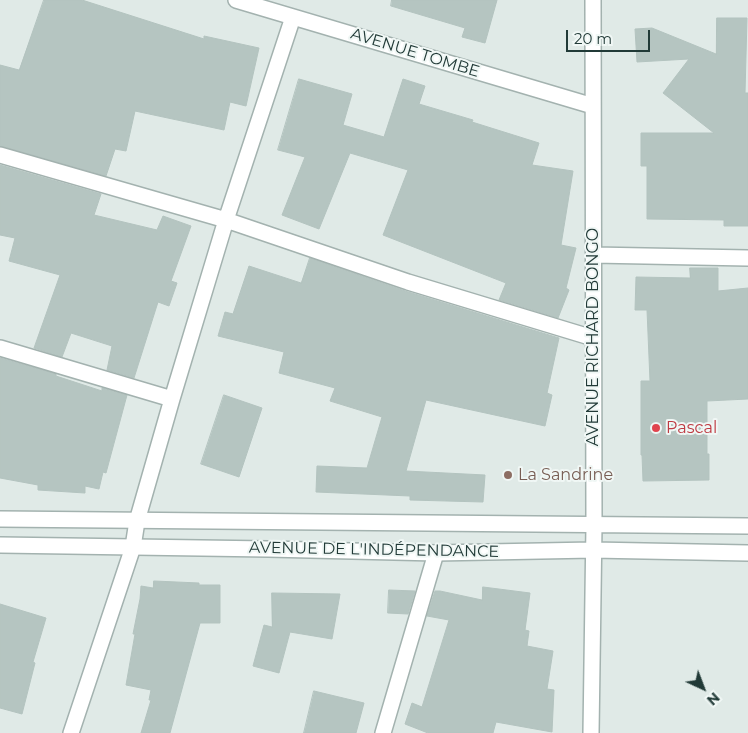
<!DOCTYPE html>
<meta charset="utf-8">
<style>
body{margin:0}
#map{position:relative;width:748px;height:733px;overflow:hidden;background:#e0eae7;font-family:Montserrat,sans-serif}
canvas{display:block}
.north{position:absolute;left:678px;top:663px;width:50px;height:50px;-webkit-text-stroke:4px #f0f7f5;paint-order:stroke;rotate:137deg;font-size:14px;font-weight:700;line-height:20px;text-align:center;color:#213a37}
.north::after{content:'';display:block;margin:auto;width:18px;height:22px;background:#213a37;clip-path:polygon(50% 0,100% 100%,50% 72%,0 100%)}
.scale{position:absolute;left:566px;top:30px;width:84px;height:22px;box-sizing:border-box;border:2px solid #213a37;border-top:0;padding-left:6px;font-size:15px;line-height:18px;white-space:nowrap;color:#213a37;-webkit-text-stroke:4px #f0f7f5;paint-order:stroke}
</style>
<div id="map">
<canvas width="748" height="733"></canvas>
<div class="north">N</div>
<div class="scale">20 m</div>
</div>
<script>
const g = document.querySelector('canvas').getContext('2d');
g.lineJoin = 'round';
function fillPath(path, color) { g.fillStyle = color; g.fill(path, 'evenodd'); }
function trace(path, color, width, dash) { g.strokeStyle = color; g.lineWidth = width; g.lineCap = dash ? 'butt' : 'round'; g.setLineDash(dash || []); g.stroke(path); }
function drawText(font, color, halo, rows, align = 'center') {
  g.font = font + ' Montserrat,sans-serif'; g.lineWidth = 4; g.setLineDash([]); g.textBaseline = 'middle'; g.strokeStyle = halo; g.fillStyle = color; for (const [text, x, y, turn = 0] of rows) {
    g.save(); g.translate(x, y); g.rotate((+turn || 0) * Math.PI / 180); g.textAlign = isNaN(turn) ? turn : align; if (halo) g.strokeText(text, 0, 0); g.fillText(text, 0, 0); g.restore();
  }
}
const building = new Path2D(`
 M44,0H82L204,39V36L259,48L246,106L230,102L224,130L135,111L126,151L115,149L106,176L0,146V65L19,70Z
 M392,0H497L485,43L462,37L465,28L391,6Z
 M717,18H747L745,93H748V226H724V220L647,219V166H641V133H714L663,93L689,59L637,62L635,29L652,28L716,54Z
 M299,79L352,94L343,125L384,137L403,79L425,86L419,104L473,120L472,122L539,143L532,165L573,171L561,245L576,248L566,288L569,290L558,318L499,300L506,283L383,235L408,170L350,153L319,229L282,215L305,157L278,150Z
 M0,165L101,194L94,215L157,230L163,216L191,226L171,281L177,283L169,306L158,302L134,378L107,370L112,346L71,333L62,357L34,348L60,275L9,261L15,238L0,235Z
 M310,258L405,291L559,338L547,393L552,395L545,426L426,400L406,471L485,475L483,502L410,500V496L316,492L317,466L367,468L382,417L330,401L335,388L279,373L284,352L218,336L225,312L233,314L249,266L301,283Z
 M690,268H718V291L748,288V399L707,401V454H709V480L643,481L642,455H641V381H650L647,310H635L636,277L690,278Z
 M0,358L56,374V376L102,391V388L127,395L106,473L103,472L99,489L85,486V493L38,490V485L0,478Z
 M224,395L262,408L239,477L201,464Z
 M154,581L199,583V585H220V623H200L170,733H141L151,700H149L151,690L126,685L135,634H133L140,599L141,586L153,588Z
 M483,587L530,593L525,630L529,631L527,646L553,651L547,689L554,690L552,732L496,722L493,733H428L405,724L412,703L422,707L449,620L427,616L435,591H440L482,600Z
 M389,590L415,591L408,614L388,613Z
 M272,593L340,594L332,639L290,632L279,673L253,666L264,625L272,627Z
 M0,604L46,618L33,662L35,663L22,714L0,708Z
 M314,691L364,703L356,733H304Z`);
fillPath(building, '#b5c5c1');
trace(building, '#b3c3bf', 1);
const minor = new Path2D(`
 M236,0L593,106
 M593,0L594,525
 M0,155L226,220L408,282L593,338
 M594,255L748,258
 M0,348L172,399
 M71,733L133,547L137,521L172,399L226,220L293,17
 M383,733L436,553`);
const tertiary = new Path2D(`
 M0,519L748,526
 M0,545L268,549L436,553L593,550L748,553
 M591,733L594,525`);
trace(minor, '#a3b2af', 18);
trace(tertiary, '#a3b2af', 18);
trace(minor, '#fff', 15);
trace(tertiary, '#fff', 15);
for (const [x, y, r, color] of [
 [656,428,5,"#e0444e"],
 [508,475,5,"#8d6e63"]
]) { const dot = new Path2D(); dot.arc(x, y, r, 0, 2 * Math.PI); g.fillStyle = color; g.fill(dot); trace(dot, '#f0f7f5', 2); }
drawText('16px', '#213a37', '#f0f7f5', [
 ["AVENUE TOMBE",415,53,17],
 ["AVENUE RICHARD BONGO",593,337,-90],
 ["AVENUE DE L'INDÉPENDANCE",374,550,1]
]);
drawText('16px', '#be3a42', '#f0f7f5', [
 ["Pascal",666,428]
], 'left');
drawText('16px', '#785e54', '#f0f7f5', [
 ["La Sandrine",518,475]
], 'left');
</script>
